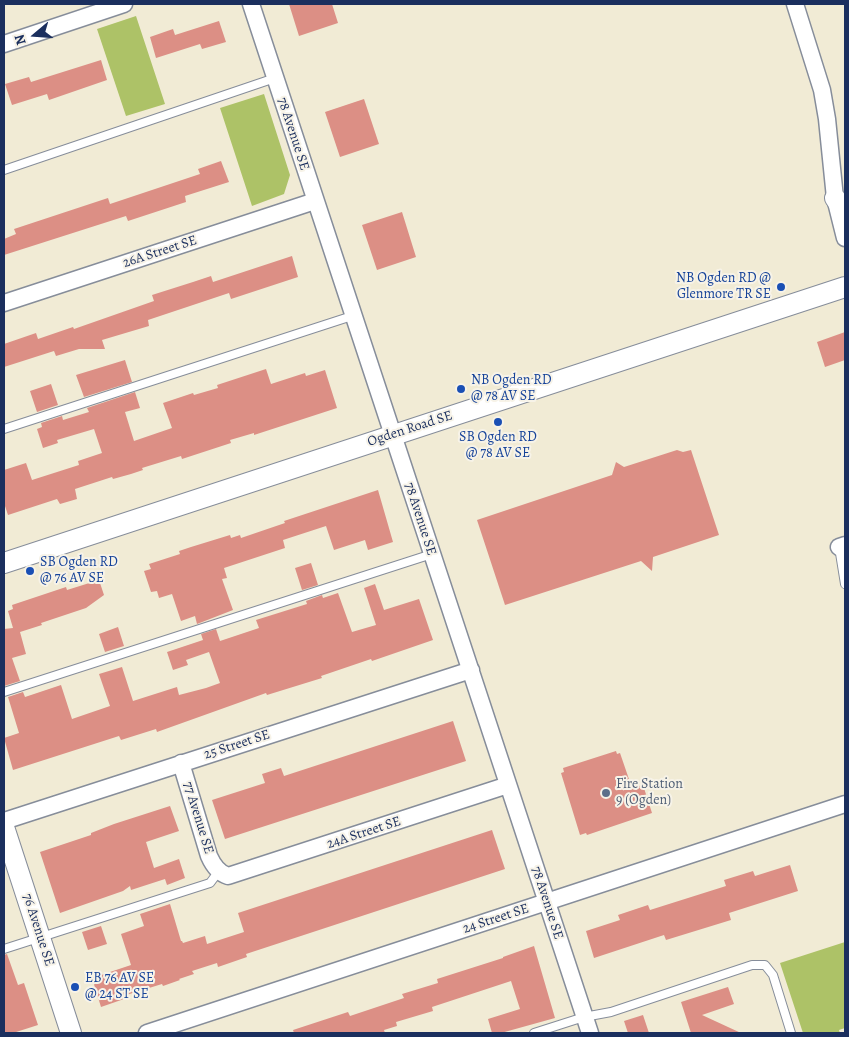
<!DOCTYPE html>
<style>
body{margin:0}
#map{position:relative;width:849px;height:1037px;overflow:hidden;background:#f1ebd5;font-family:Alegreya,serif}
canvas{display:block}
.frame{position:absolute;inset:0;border:5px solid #1b2f5e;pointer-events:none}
.north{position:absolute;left:10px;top:10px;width:50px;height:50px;-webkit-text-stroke:4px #f7f3e8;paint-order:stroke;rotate:252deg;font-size:14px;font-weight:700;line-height:20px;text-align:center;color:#1b2f5e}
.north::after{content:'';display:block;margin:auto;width:18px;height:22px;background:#1b2f5e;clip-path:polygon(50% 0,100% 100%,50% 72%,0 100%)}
</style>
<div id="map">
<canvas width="849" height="1037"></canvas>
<div class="frame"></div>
<div class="north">N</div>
</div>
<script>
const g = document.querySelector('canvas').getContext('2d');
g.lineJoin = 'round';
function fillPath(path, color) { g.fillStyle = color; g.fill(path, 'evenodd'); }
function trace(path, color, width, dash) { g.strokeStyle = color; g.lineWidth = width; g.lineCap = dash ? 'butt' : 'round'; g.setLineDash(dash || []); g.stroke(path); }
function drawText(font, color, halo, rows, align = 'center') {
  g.font = font + ' Alegreya,serif'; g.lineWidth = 4; g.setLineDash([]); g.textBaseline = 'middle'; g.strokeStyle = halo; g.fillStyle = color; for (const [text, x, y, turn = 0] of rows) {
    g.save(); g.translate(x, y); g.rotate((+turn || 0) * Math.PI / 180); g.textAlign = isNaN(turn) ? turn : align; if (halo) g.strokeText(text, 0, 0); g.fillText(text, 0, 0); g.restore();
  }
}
fillPath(new Path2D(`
 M136,16L165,104L126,116L97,29Z
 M264,94L290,175L284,194L252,206L220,108Z
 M845,942V1028L839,1030L840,1033H803L780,963Z`), '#adc267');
fillPath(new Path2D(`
 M289,4H332L338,23L299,36Z
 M219,21L226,42L202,49L200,44L156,58L150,37L173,29L175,35Z
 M101,60L107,80L49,100L47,94L12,105L5,84L29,77L31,82Z
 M364,99L379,144L340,157L325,112Z
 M221,161L229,182L185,196L186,202L128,221L126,216L4,255V239L16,234L14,229L108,198L110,204L200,174L198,169Z
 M402,212L416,257L377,270L362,225Z
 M292,256L298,277L231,299L229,293L148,320L149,326L102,340L105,349H79L56,356L54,351L4,367V344L36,333L38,339L73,327L74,329L154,301L152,295L193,282L211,276L213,282Z
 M845,332V360L825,367L817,342Z
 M125,360L132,382L84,397L76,375Z
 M266,369L271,384L305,373L306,376L325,370L337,408L254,435V433L230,440L231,443L182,459L181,456L142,468L143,470L131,474L113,479L112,477L75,489L77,499L60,504L57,499L8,515L4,503V470L26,463L32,480L79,465L78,461L102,453L94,429L57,440L58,443L43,448L37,429L42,427L41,423L62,416L63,420L89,412L87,408L135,392L140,408L125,412L134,441L172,428L163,403L193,393L194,395L218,388L217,385Z
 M51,384L58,405L37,412L30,391Z
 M677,450L683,452L691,450L719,535L653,557L652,571L641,561L505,605L477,520L612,475L616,462L624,467Z
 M378,490L393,542L368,550L365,540L334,550L326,526L283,540L285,548L224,568L227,578L222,579L233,610L197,624L195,616L181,621L172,594L159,598L157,591L151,592L144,571L151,569L149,564L180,554L179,551L191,547L230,535L231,538L240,535L241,538L285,523L284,521Z
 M311,563L318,585L302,590L295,568Z
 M99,580L104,595L86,608L41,623L42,625L20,632L26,654L12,658L20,681L4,686V629L13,628L8,611L13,609L12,605L66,587L67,590Z
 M375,584L384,610L419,599L433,640L372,661L371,659L321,676L322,678L267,695L266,693L157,732L156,729L121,740L119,736L13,770L4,738L19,733L8,697L23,692L25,697L61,685L72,719L110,706L99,674L122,667L133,701L177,687L179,695L206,688L220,683L209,652L186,660L188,665L173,670L167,652L203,640L201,634L216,629L220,641L259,628L256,620L307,604L306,601L322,595L323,598L338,593L352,632L376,625L364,588Z
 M118,627L124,646L105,652L99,634Z
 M453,721L466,761L225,839L212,800L265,783L262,774L281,768L284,776Z
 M616,751L617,754L620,753L632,788L643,785L652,813L587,835L586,833L580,835L561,773L564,772L563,768Z
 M170,806L179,831L146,842L154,868L179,859L185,878L167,885L165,879L131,890L130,886L123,891L60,913L40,852L91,835V833L114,824Z
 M492,830L505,869L246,954L247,957L218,967L217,963L192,971L194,974L179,979L180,980L163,986L162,984L123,996L124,999L101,1007L92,978L131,965L121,934L144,926L140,914L170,904L181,941H182L183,943L205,936L207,944L244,932L238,913Z
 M790,865L798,891L729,913L731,920L666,940L664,935L594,958L586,931L620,920L618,915L648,905L650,910L726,886L724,880L750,872L753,871L755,876Z
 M101,926L107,944L88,950L82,932Z
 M534,946L555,1018L501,1033H492L488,1019L520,1009L511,981L432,1007L433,1011L396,1022L397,1026L384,1030L385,1033H294L293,1030L348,1012L350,1016L404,998L402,994L438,983L437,979L503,958V957Z
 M7,954L18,985L24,983L38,1025L13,1033H4V955Z
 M728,987L734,1004L702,1015L741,1033H691L681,1002Z
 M643,1015L649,1033H628L624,1021Z`), '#dc8f85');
const service = new Path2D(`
 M4,170L275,78
 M4,429L352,316
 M839,547L845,584
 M4,692L432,554
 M4,949L210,883L219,871
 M534,1033L584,1017L611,1012L752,965H765L773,975L791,1033`);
const minor = new Path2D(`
 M251,4L590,1033
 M795,4L822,90L827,119L835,198L845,238
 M4,44L124,4
 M4,303L315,201
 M839,547L845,545
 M181,763L209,856C213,865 218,873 228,876L508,785
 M4,821L471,670
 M147,1033L845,804`);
const tertiary = new Path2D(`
 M835,198L845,213
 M4,563L845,287
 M4,827L71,1033`);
trace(service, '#868d9a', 10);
trace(minor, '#868d9a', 19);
trace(tertiary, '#868d9a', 22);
trace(service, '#fff', 8);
trace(minor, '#fff', 16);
trace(tertiary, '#fff', 20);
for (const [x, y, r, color] of [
 [781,287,5,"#1a4fb4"],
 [461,389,5,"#1a4fb4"],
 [498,422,5,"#1a4fb4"],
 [30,571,5,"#1a4fb4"],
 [606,793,5,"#5c6f8a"],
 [75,987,5,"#1a4fb4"]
]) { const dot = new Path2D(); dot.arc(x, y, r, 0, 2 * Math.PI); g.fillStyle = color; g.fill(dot); trace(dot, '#f7f3e8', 2); }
drawText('14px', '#1b2f5e', '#f7f3e8', [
 ["78 Avenue SE",293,134,72],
 ["26A Street SE",160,252,-18],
 ["Ogden Road SE",410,429,-18],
 ["78 Avenue SE",420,519,72],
 ["25 Street SE",237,745,-18],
 ["77 Avenue SE",198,818,73],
 ["24A Street SE",364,833,-18],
 ["78 Avenue SE",547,903,72],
 ["24 Street SE",496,919,-18],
 ["76 Avenue SE",38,930,72]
]);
drawText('14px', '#164399', '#f7f3e8', [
 ["NB Ogden RD @",771,279,"right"],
 ["Glenmore TR SE",771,295,"right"],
 ["NB Ogden RD",471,381],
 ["@ 78 AV SE",471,397],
 ["SB Ogden RD",498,438,"center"],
 ["@ 78 AV SE",498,454,"center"],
 ["SB Ogden RD",40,563],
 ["@ 76 AV SE",40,579],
 ["EB 76 AV SE",85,979],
 ["@ 24 ST SE",85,995]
], 'left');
drawText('14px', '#4e5e75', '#f7f3e8', [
 ["Fire Station",616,785],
 ["9 (Ogden)",616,801]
], 'left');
</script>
